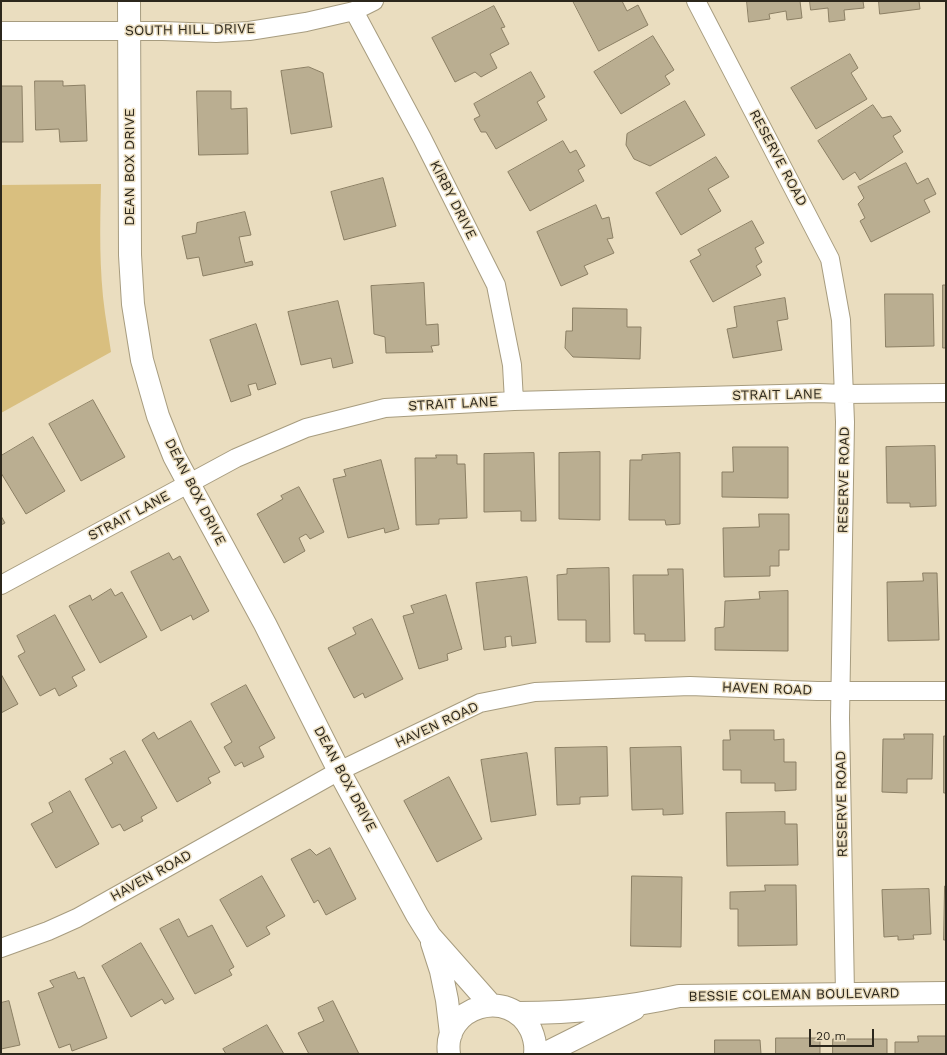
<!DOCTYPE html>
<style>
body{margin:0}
#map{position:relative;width:947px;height:1055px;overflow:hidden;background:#eaddbf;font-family:"Work Sans",sans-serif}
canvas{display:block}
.frame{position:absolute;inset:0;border:2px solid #2c271c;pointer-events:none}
.scale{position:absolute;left:809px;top:1029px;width:65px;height:18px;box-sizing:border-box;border:2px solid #2c271c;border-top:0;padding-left:5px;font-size:12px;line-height:14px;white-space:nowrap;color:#2c271c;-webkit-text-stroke:3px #eaddbf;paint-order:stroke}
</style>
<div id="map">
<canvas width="947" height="1055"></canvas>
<div class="frame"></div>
<div class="scale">20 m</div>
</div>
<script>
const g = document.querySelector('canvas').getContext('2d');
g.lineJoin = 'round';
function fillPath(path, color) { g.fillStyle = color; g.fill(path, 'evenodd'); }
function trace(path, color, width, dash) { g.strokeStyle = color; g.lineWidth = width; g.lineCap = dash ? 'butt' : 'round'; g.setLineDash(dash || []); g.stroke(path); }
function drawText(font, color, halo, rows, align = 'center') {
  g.font = font + ' "Work Sans",sans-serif'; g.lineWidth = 3; g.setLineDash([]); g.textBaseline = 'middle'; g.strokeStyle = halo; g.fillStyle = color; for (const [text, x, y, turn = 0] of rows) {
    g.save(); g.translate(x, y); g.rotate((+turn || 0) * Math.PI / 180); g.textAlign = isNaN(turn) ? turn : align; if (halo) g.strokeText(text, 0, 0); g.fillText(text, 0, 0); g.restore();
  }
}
fillPath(new Path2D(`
 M101,184C100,226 99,270 105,313C107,326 109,339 111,352L1,413V185Z`), '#d9bf7f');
const building = new Path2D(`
 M573,1H622L627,11L638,5L648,25L599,51Z
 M747,1H800L802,18L787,20L786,11L769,14L770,19L749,22Z
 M810,1H863L864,8L844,10L845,20L829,22L828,8L811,10Z
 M879,1H919L920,9L880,14Z
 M494,6L505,27L501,28L509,44L490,54L497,68L481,77L475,72L455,82L432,38Z
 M653,36L674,70L665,76L670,84L621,114L594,72Z
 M850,54L858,68L851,73L867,99L816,129L791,88Z
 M309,67L323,73L332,127L291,134L281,71Z
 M531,72L545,97L537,102L547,120L496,149L486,132H481L474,119L480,116L474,104Z
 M35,81H63V86L85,85L87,141L60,142L59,129L36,130Z
 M1,86H22L23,142H1Z
 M197,91H231V109L247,108L248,154L199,155Z
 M685,101L705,135L650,166L634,159L626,145L627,134Z
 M873,105L882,118L891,116L901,131L893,136L903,152L860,180L855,172L843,180L818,141Z
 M563,141L570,153L576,150L585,166L578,170L584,181L530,211L508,172Z
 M716,157L729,177L708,189L721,211L681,235L656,193Z
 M906,163L917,184L928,178L936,194L924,200L930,212L871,242L860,221L865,218L858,204L864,198L858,187Z
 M383,178L396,226L344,240L331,192Z
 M596,205L602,219L609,217L613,238L607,239L614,253L584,266L588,274L561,286L537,232Z
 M245,212L251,235L239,237L245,263L252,261L253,265L203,276L199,257L187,259L182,236L196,233L197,223Z
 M752,221L764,243L755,248L762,262L756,266L761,275L713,302L690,261L701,255L698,250Z
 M424,283L426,325L438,324L439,345L431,346L433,352L386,353L385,337L374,334L371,286Z
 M943,285H946V348H943Z
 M885,294H933L934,346L886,347Z
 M785,298L788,319L777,321L782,350L733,358L727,329L737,327L734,307Z
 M338,301L353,363L333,368L331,358L301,365L288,312Z
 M573,308L627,309V327H641L640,359L573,357L565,348L566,331H572Z
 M256,324L276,384L258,390L256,383L248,385L251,395L231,402L210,340Z
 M93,400L125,457L81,481L49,424Z
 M33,437L65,491L26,514L1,473V456Z
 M935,446L936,506L910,507V503H887L886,447Z
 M733,447H788V498L722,497V472H733Z
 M600,452V520L559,519V453Z
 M534,453L536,521H521V511L484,512V454Z
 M680,453V524L666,525L665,520H629L630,460H642V455Z
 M436,455H457V464H465L467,518L439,519V524L416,525L415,458H436Z
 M381,460L399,529L385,533L384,528L348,538L333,479L346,476L344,470Z
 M299,487L324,532L310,539L306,534L299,538L305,551L284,563L257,514L283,499L281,496Z
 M759,514H789V550H779V566H770V576L724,577L723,528L759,527Z
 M1,516L5,523L1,525Z
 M169,553L173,560L180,556L209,611L193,620L191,615L161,631L131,572Z
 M609,568L610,642H586V620H558L557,575L567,574V569Z
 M668,569H683L685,641H645V634H634L633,575H668Z
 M923,573H937L939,640L888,641L887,582L923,581Z
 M527,577L536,643L512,646L511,636L505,637L506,647L484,650L476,583Z
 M111,589L115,596L122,592L147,637L100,663L69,606L90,595L92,600Z
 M788,591V651L715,650V628L724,627L725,601L760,599L759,592Z
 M446,595L462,649L447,654L448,660L419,669L403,616L414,613L411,606Z
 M55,615L85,670L72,677L77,686L59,696L55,688L40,696L18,656L25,652L17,636Z
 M372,619L403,679L365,698L363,693L354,698L328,648L356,634L353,628Z
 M1,674L18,704L1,713Z
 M246,685L275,738L259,747L264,757L244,767L242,762L235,766L224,747L232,742L211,704Z
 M191,721L220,772L208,778L211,783L177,802L142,740L154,732L158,739Z
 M730,730H774V740L784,739V762H796V790L775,791V783H741V770H723V740H730Z
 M904,734H933L932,779H907V793L882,792L883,739H904Z
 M944,736H946V793H944Z
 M607,747L608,796L580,797V804L557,805L555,748Z
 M681,747L683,814L663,815V809L632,810L630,748Z
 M125,751L157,808L141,817L143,821L124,831L120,824L112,828L85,779L113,763L110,759Z
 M527,753L536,815L491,822L481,760Z
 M449,777L482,839L437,862L404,801Z
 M70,791L99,844L56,868L31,824L53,812L49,803Z
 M785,812V824H797L798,865L727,866L726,813Z
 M330,848L356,899L326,915L318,900L314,903L291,859L310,849L316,855Z
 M262,876L285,916L266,927L270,934L247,947L220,900Z
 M632,876L682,877L681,947L631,946Z
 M765,885H796L797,945L738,946V909H730V892L765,891Z
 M945,886H946V940H944Z
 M929,889L931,934L913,935L914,939L898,940V936L884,937L882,890Z
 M179,919L188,937L212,925L234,967L229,970L232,975L195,994L160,929Z
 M141,943L174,999L165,1004L162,999L131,1017L102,966Z
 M75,972L78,979L84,977L107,1038L72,1051L70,1044L59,1048L38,993L54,987L50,981Z
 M9,1001L20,1045L1,1049V1003Z
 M333,1001L359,1054H309L298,1033L324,1021L318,1008Z
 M267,1025L284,1054H226L223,1049Z
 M918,1036H946V1054H895V1042H918Z
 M776,1038H820V1054H776Z
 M833,1039H887V1054H833Z
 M715,1040H760L761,1054H715Z`);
fillPath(building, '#baae91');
trace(building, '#8b7f64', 1);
const minor = new Path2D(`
 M696,1L830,259L841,320L845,422L840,718L845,994
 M354,11L422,138L496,285L512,365L514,401
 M1,31H163L216,33L249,31L306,22L354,11L374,1
 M1,585L236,458L306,428L385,408L514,401L818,393L844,394L946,393
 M1,948L48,931L77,918L339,771L480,703L535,692L690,686L817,691H946`);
const tertiary = new Path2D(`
 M129,1L130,255L133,304L142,360L158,416L174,456L189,484L265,624L339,771L417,915L430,936L491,1005
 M432,943L441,971L447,1000L451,1034
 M518,1013C572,1013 626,1008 679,996L946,993
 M449,1054C442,1006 510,986 531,1030C534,1037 536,1046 535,1054
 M545,1054L550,1051L634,1009`);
trace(minor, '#a79c7f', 20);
trace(tertiary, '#a79c7f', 24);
trace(minor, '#fff', 18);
trace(tertiary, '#fff', 22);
drawText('14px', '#2c271c', '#eaddbf', [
 ["SOUTH HILL DRIVE",190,30,-1],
 ["RESERVE ROAD",778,158,62],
 ["DEAN BOX DRIVE",130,167,-90],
 ["KIRBY DRIVE",453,200,63],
 ["STRAIT LANE",777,395,-1],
 ["STRAIT LANE",453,404,-3],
 ["RESERVE ROAD",844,480,-89],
 ["DEAN BOX DRIVE",195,492,63],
 ["STRAIT LANE",129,516,-28],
 ["HAVEN ROAD",767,689,2],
 ["HAVEN ROAD",437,725,-25],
 ["DEAN BOX DRIVE",345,779,62],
 ["RESERVE ROAD",842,804,-91],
 ["HAVEN ROAD",151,876,-29],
 ["BESSIE COLEMAN BOULEVARD",794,995,-1]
]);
</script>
